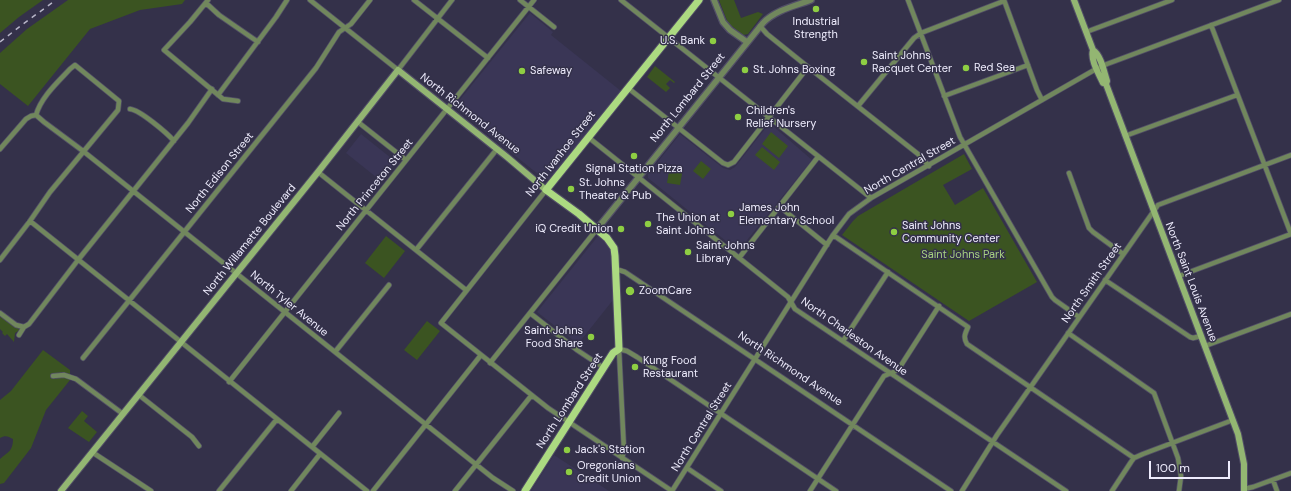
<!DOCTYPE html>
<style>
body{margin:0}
#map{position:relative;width:1291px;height:491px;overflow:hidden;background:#34314a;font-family:"DM Sans",sans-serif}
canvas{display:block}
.scale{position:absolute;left:1149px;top:461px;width:81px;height:18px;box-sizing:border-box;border:2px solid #eeecfd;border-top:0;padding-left:5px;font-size:12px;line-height:14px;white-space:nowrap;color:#eeecfd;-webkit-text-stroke:3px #34314a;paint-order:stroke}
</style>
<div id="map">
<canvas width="1291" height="491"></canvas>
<div class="scale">100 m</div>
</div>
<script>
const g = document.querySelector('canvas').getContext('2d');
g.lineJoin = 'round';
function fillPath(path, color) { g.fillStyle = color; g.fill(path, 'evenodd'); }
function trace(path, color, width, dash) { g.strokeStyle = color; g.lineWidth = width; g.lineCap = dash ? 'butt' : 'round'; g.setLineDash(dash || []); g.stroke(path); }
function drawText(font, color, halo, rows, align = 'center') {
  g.font = font + ' "DM Sans",sans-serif'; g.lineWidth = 3; g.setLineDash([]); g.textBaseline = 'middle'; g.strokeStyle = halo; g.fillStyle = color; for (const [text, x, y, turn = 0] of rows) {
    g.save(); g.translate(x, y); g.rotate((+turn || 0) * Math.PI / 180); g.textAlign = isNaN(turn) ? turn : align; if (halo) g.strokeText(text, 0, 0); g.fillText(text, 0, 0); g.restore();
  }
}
fillPath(new Path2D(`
 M530,13L553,32L551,35L621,91L551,178L549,179L543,178L454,107Z
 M768,125L773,126L812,160L739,250H737L648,178V174L680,134L723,168L730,170L735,167Z
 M361,134L396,162L381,181L346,153Z
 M598,236L606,242L610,248L611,254L613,300L578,344L537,312Z
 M554,455L577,470L609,491H531Z`), '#3a3656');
fillPath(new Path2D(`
 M0,0H43L19,17L0,33Z
 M68,0H185L182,4L140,10L90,29L28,106L0,84V53L27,29Z
 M719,0H734L741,18L758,12L763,14L748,34L743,35L728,23Z
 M655,66L675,82L674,83L670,80L666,84L670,88L666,92L647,77Z
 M771,132L788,146L779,158L762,144Z
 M762,147L780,162L774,170L755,155Z
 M964,154L972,169L943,185L955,205L983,188L1037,282L969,321L842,235L853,221L858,216Z
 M701,161L711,169L703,179L693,171Z
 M670,166L683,168L680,185L667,183Z
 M386,236L405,251L384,278L365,263Z
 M0,315L20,329V330L15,333L14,342L7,334L5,336L2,333L3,332L0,329Z
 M427,321L440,331L417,360L404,350Z
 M43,350L70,370V380L46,410L31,448L4,483L0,484V459C8,452 13,451 13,439C8,436 5,435 0,438V400L11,391Z
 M82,411L88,416L84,421L97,432L89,442L68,428Z`), '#3b5421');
const minor = new Path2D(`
 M208,0L190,22L164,50L223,99L238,101
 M310,0L398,70L452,0
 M414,0L488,58
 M520,0L554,27
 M621,0L871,198
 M908,0L960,137L1052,297L1055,300L1079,317
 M1004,0L1037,90L1042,100
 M206,3L219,15L258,42
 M1211,25L1291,234
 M760,26L767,34L808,67L918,154L929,166
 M1086,32L1172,0
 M628,88L723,163L728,165L734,162L808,67
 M218,95L276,17L287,0
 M944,96L1028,65
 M858,106L914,38L921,33L1004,1
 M130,109C140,110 167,133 174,141
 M36,115L44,122L83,151L493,478L513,491
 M358,122L406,160
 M1125,136L1237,95
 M588,137L788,297L795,309L1066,491
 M0,149L26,119L31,116L36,115
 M318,172L466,290
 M1069,173L1089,228L1093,232L1123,254
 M546,190L441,323L548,408L672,491
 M780,207L827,245
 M30,221L367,491
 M833,235L968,327C965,334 963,337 967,344L1134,458
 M416,250L497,149
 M739,258L818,157
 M0,260L30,221L50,192L118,110L119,101L75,65L70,69C58,82 41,97 36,115
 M616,269L625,272L951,491
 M1179,276L1291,234
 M1105,280L1190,337L1193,338L1201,336
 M0,313L16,325L24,327
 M530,313L577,350L604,368
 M1068,333L1154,393L1178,458L1181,476L1179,491
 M19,335L24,327L29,324L78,260L188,123L212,89
 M843,341L888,272
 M1205,346L1291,314
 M335,352L389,285
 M83,358L316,68L339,32L351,24L370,0
 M490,363L597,229
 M53,376L64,375L76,379L123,414
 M229,382L534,0
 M139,395L192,437L199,446
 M312,447L339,413
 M92,452L151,491
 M622,458L624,451L619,349L627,351L637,357L836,491
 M687,468L721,491
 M1273,480L1277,491
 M1244,489L1253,487L1291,473
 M219,491L277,419
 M291,491L320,454
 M373,491L481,355
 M455,491L531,396
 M672,491L833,235L849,214L871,198L1096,69L1107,64L1279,0
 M810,491L884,376L898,370L939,306
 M962,491L997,435L1158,205L1291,155
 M1112,491L1131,462L1134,458L1143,454L1233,420`);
const tertiary = new Path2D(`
 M714,0L723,22L730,30L747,42
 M597,229L763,23C775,10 795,6 811,0`);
const secondary = new Path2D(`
 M1074,0L1093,50C1090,60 1099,74 1103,83L1106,84
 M1093,50C1101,55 1104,72 1107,81L1106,84L1238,434L1244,464V491
 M61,491L318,172L398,70L507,157L546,190`);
const primary = new Path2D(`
 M525,491L613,353L619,349L615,256L614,248L607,238L579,214L546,190L699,0`);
trace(minor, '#524f67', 6);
trace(tertiary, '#524f67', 8);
trace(secondary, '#524f67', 8);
trace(primary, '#524f67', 9);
trace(minor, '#71875d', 4.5);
trace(tertiary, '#71875d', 5.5);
trace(secondary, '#93b672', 6);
trace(primary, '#acda81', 7);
trace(new Path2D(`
 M0,42L23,24L56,0`), '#b8b6c9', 1.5, [5, 5]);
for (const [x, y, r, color] of [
 [816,9,4,"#8ece43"],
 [713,41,4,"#8ece43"],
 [864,62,4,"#8ece43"],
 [966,68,4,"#8ece43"],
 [745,70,4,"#8ece43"],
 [522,71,4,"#8ece43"],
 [738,117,4,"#8ece43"],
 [634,156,4,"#8ece43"],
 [571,189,4,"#8ece43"],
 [731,214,4,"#8ece43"],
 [648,224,4,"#8ece43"],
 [621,229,4,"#8ece43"],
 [894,232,4,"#8ece43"],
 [688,252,4,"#8ece43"],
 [630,291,5,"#8ece43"],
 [591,337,4,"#8ece43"],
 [635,367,4,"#8ece43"],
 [567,450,4,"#8ece43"],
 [569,472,4,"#8ece43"]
]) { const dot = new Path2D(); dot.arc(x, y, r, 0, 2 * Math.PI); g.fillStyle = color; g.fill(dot); trace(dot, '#34314a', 1.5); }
drawText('11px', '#eeecfd', '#34314a', [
 ["Industrial",816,22,"center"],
 ["Strength",816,35,"center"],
 ["U.S. Bank",705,41,"right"],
 ["Saint Johns",872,56],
 ["Racquet Center",872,69],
 ["Red Sea",974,68],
 ["St. Johns Boxing",753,70],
 ["Safeway",530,71],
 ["Children's",746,111],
 ["Relief Nursery",746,124],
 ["Signal Station Pizza",634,169,"center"],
 ["St. Johns",579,183],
 ["Theater & Pub",579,196],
 ["James John",739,208],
 ["Elementary School",739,221],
 ["The Union at",656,218],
 ["Saint Johns",656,231],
 ["Saint Johns",902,226],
 ["Community Center",902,239],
 ["iQ Credit Union",613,229,"right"],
 ["Saint Johns",696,246],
 ["Library",696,259],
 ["ZoomCare",639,291],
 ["Saint Johns",583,331,"right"],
 ["Food Share",583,344,"right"],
 ["Kung Food",643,361],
 ["Restaurant",643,374],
 ["Jack's Station",575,450],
 ["Oregonians",577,466],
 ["Credit Union",577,479]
], 'left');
drawText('11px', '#eeecfd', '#34314a', [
 ["North Lombard Street",688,98,-51],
 ["North Richmond Avenue",470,114,38],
 ["North Ivanhoe Street",561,154,-52],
 ["North Central Street",910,166,-30],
 ["North Edison Street",220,173,-51],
 ["North Princeton Street",375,185,-51],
 ["North Willamette Boulevard",250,240,-51],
 ["North Saint Louis Avenue",1191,282,69],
 ["North Smith Street",1092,283,-55],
 ["North Tyler Avenue",289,304,39],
 ["North Charleston Avenue",854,337,35],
 ["North Richmond Avenue",790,369,34],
 ["North Lombard Street",570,401,-57],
 ["North Central Street",702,427,-58]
]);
drawText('11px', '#a7d17f', '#34314a', [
 ["Saint Johns Park",963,255]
]);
</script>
